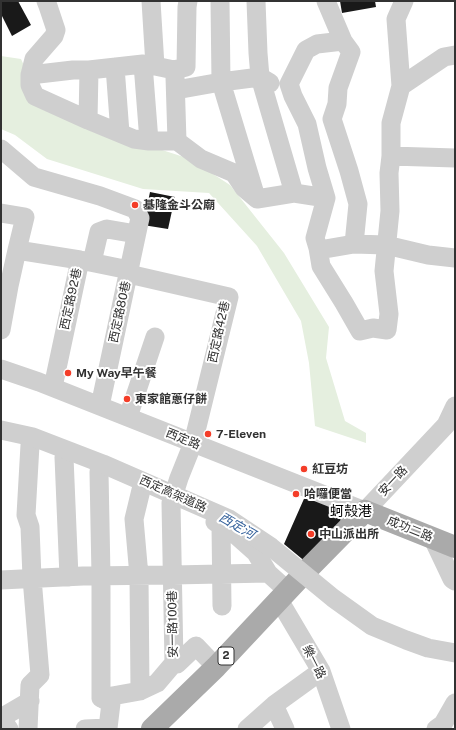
<!DOCTYPE html>
<meta charset="utf-8">
<style>
body{margin:0}
#map{position:relative;width:456px;height:730px;overflow:hidden;background:#fff;font-family:"Public Sans",sans-serif}
canvas{display:block}
.frame{position:absolute;inset:0;border:2px solid #323232;pointer-events:none}
</style>
<div id="map">
<canvas width="456" height="730"></canvas>
<div class="frame"></div>
</div>
<script>
const g = document.querySelector('canvas').getContext('2d');
g.lineJoin = 'round';
function fillPath(path, color) { g.fillStyle = color; g.fill(path, 'evenodd'); }
function trace(path, color, width, dash) { g.strokeStyle = color; g.lineWidth = width; g.lineCap = dash ? 'butt' : 'round'; g.setLineDash(dash || []); g.stroke(path); }
function drawText(font, color, halo, rows, align = 'center') {
  g.font = font + ' "Public Sans","Noto Sans TC",sans-serif'; g.lineWidth = 4; g.setLineDash([]); g.textBaseline = 'middle'; g.strokeStyle = halo; g.fillStyle = color; for (const [text, x, y, turn = 0] of rows) {
    g.save(); g.translate(x, y); g.rotate((+turn || 0) * Math.PI / 180); g.textAlign = isNaN(turn) ? turn : align; if (halo) g.strokeText(text, 0, 0); g.fillText(text, 0, 0); g.restore();
  }
}
fillPath(new Path2D(`
 M1,56L21,59L37,94L128,139L190,159L230,185L284,253L329,327L326,358L345,421L366,433V443L315,426L309,363L301,321L257,246L209,193L143,189L47,159L15,135L1,129Z`), '#e5efdf');
fillPath(new Path2D(`
 M1,1H18L31,25L12,36L1,14Z
 M340,1H375L376,7L342,13Z
 M150,192L175,197L168,229L143,225Z
 M307,492L339,506L341,523L307,563L284,544Z`), '#191919');
trace(new Path2D(`
 M46,1L48,6L56,30L54,36L34,59L30,75V85L35,96L88,120L134,139L149,141H177L201,159L234,173L244,188L257,199L294,193L260,77L258,53L256,1
 M151,1L155,66
 M220,1L221,82L255,194
 M326,1L343,41L351,52L338,88L337,104L332,119L349,171L358,204L354,244
 M143,64L149,141
 M115,67L120,133
 M30,75L73,70H89L143,64L155,66L174,70L186,67L187,7L188,1
 M175,77L177,141
 M401,86L396,19L404,1
 M176,90L221,82L260,77L270,83
 M88,120L89,70
 M1,149L34,177L100,196L135,209L140,218L100,406
 M391,156L455,158
 M294,193L326,198L315,238L318,248L321,266L344,303L360,331L373,328L387,330L389,314L384,271L390,211L389,173L391,156V123L401,86L444,57L455,55
 M326,198L317,168L307,124L293,96L289,84L306,50L317,44L343,41
 M1,213L25,217L17,250
 M318,248L325,249L354,244L386,245L428,255L455,258
 M92,262L99,232L107,229L136,234
 M129,270L133,275L229,297L193,443L179,478L171,503L174,663L177,664L196,646L216,667
 M1,330L9,286L17,250L80,260L129,270
 M1,369L39,382L365,511L446,425L455,406
 M53,387L80,260
 M128,417L155,337
 M64,457L69,577
 M99,472L101,576V698
 M215,522L229,529L256,553L268,573
 M221,525L222,606
 M433,539L452,579L455,581
 M1,580L83,576L173,575L268,573L288,591
 M279,600L321,671L341,729
 M140,691L139,576L134,519L141,490
 M101,698L140,691L157,683L174,663
 M274,705L285,729
 M9,729L1,718L30,701
 M28,729L30,685L40,675L32,578L30,527L26,515L30,445
 M85,729L108,728L111,703L101,698
 M247,729L274,705L321,671
 M436,729L443,724L455,703`), '#cfcfcf', 19);
trace(new Path2D(`
 M152,729L216,667L308,569L365,511L455,547`), '#aaa', 22);
trace(new Path2D(`
 M1,430L33,437L103,464L229,519L271,547L333,598L372,626L406,640L428,648L455,653`), '#cfcfcf', 19);
for (const [x, y, r, color] of [
 [135,205,4,"#f43d28"],
 [68,373,4,"#f43d28"],
 [127,399,4,"#f43d28"],
 [208,434,4,"#f43d28"],
 [304,469,4,"#f43d28"],
 [296,494,4,"#f43d28"],
 [311,534,4,"#f43d28"]
]) { const dot = new Path2D(); dot.arc(x, y, r, 0, 2 * Math.PI); g.fillStyle = color; g.fill(dot); trace(dot, '#fff', 1.5); }
for (const [x, y, w] of [
 [226,656,16]
]) { const box = new Path2D(); box.roundRect(x - w / 2, y - 9, w, 18, 3); g.fillStyle = '#fff'; g.fill(box); trace(box, '#323232', 1); }
drawText('bold 11px', '#323232', null, [
 ["2",226,656]
]);
drawText('bold 12px', '#323232', '#fff', [
 ["基隆金斗公廟",143,205],
 ["My Way早午餐",76,373],
 ["東家館蔥仔餅",135,399],
 ["7-Eleven",216,434],
 ["紅豆坊",312,469],
 ["哈囉便當",304,494],
 ["中山派出所",319,534]
], 'left');
drawText('12px', '#323232', '#fff', [
 ["西定路92巷",71,299,-78],
 ["西定路80巷",120,312,-78],
 ["西定路42巷",219,332,-78],
 ["西定路",183,439,22],
 ["安一路",393,481,-47],
 ["西定高架道路",173,494,24],
 ["成功二路",410,529,22],
 ["安一路100巷",173,624,-91],
 ["樂一路",314,662,63]
]);
drawText('italic 13px', '#37639c', '#fff', [
 ["西定河",237,526,30]
]);
drawText('14px', '#000', '#fff', [
 ["蚵殼港",351,512]
]);
</script>
